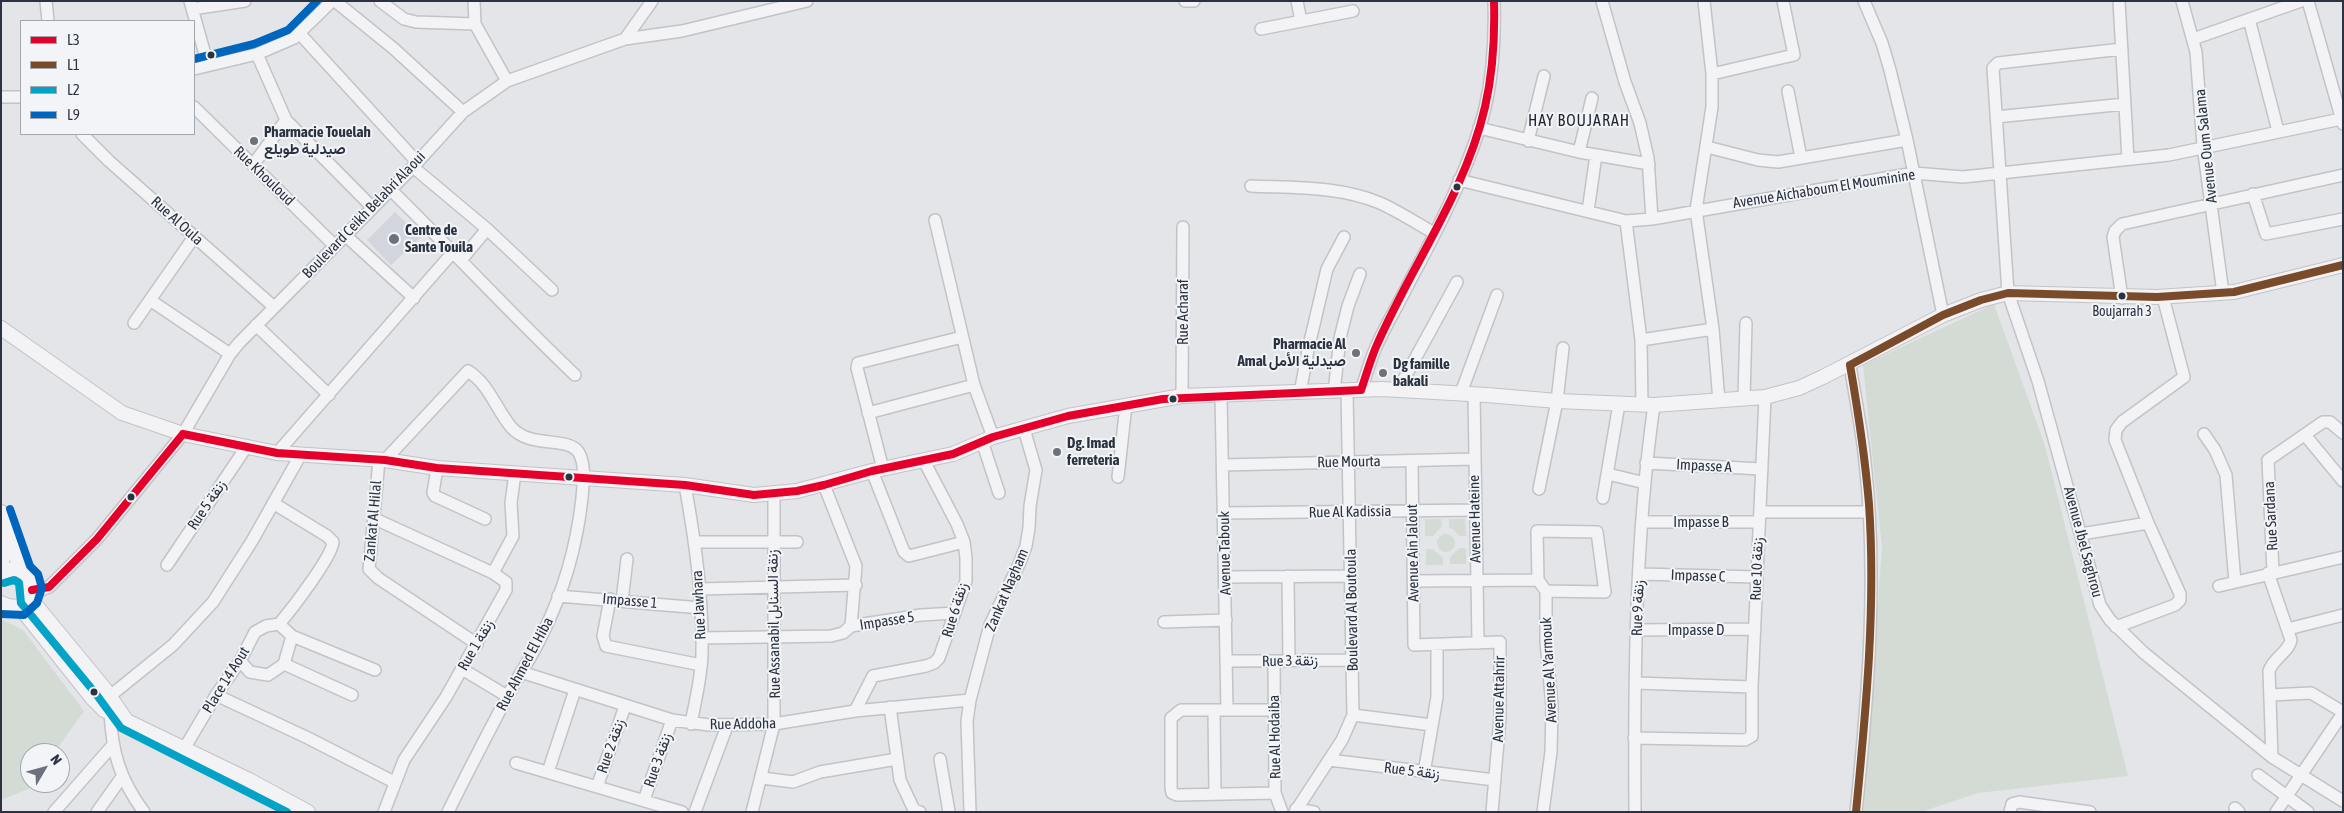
<!DOCTYPE html>
<meta charset="utf-8">
<style>
body{margin:0}
#map{position:relative;width:2344px;height:813px;overflow:hidden;background:#e3e5e8;font-family:"Asap Condensed",sans-serif}
canvas{display:block}
.frame{position:absolute;inset:0;border:2px solid #2c3340;pointer-events:none}
.legend{position:absolute;left:20px;top:20px;width:175px;height:115px;box-sizing:border-box;background:#f2f4f7;border:1px solid #a3a7ae;margin:0;padding:6px 9px;list-style:none;font-size:15px;color:#2c3340}
.legend li{display:flex;align-items:center;gap:10px;height:25px}
.legend b{width:25px;border:1px solid #a3a7ae}
.north{position:absolute;left:20px;top:743px;width:50px;height:50px;box-sizing:border-box;background:#f2f4f7;border:1px solid #a3a7ae;border-radius:50%;rotate:53deg;font-size:14px;font-weight:700;line-height:20px;text-align:center;color:#2c3340}
.north::after{content:'';display:block;margin:auto;width:18px;height:22px;background:#6c717b;clip-path:polygon(50% 0,100% 100%,50% 72%,0 100%)}
</style>
<div id="map">
<canvas width="2344" height="813"></canvas>
<div class="frame"></div>
<ul class="legend">
<li><b style="height:6px;background:#e4002b"></b>L3</li>
<li><b style="height:6px;background:#7a4b2a"></b>L1</li>
<li><b style="height:6px;background:#02a3c7"></b>L2</li>
<li><b style="height:6px;background:#0065bd"></b>L9</li>
</ul>
<div class="north">N</div>
</div>
<script>
const g = document.querySelector('canvas').getContext('2d');
g.lineJoin = 'round';
function fillPath(path, color) { g.fillStyle = color; g.fill(path, 'evenodd'); }
function trace(path, color, width, dash) { g.strokeStyle = color; g.lineWidth = width; g.lineCap = dash ? 'butt' : 'round'; g.setLineDash(dash || []); g.stroke(path); }
function drawText(font, color, halo, rows, align = 'center') {
  g.font = font + ' "Asap Condensed",Vazirmatn,sans-serif'; g.lineWidth = 4; g.setLineDash([]); g.textBaseline = 'middle'; g.strokeStyle = halo; g.fillStyle = color; for (const [text, x, y, turn = 0] of rows) {
    g.save(); g.translate(x, y); g.rotate((+turn || 0) * Math.PI / 180); g.textAlign = isNaN(turn) ? turn : align; if (halo) g.strokeText(text, 0, 0); g.fillText(text, 0, 0); g.restore();
  }
}
fillPath(new Path2D(`
 M395,212L421,237L391,265L367,240Z`), '#d2d5db');
fillPath(new Path2D(`
 M1994,304L2045,446L2128,776L1978,793L1921,812H1862L1882,548L1863,365Z
 M1425,519H1441L1442,526L1433,536H1425Z
 M1449,519H1465L1466,536H1459L1453,529L1449,528Z
 M1437 543a9 9 0 1 1 18 0a9 9 0 1 1-18 0Z
 M1459,548H1466V564H1450V557Z
 M1426,549H1433L1443,558V565H1426Z
 M1,619L23,630L84,711L54,753H30V783H32L28,789L1,800Z`), '#d4dbd4');
const minor = new Path2D(`
 M46,1L48,21
 M190,1L208,65
 M335,1L393,48L463,112
 M380,1L404,19L416,22L475,24
 M474,1L475,24L507,81
 M1185,1H1194
 M1297,1L1301,21
 M1602,1L1625,82L1640,123L1648,158L1652,219
 M1704,1L1712,74V107L1696,210L1713,329L1719,401
 M1864,1L1882,43L1890,70L1907,140L1943,315
 M2119,1L2128,159
 M2182,1L2196,52L2203,146L2223,293
 M2308,1L2343,124
 M192,9L245,1
 M2249,19L2278,131
 M1261,29L1353,11
 M300,34L417,162
 M625,39L652,1
 M2193,39L2301,1
 M2122,49L1998,63L1993,68L2008,293L2038,381L2100,605L2110,620L2144,653L2272,757L2343,801
 M257,54L286,120L372,207
 M194,69L257,54L294,38L332,1
 M1712,74L1794,55L1783,1
 M1788,91L1801,158
 M1,97H21
 M194,107L335,246
 M1996,117L2125,104
 M1479,128L1579,152L1649,164
 M82,134L109,161L274,307
 M1528,141L1544,76
 M1707,147L1758,160L1778,162L1907,140
 M1579,152L1592,98
 M253,165L286,120
 M413,167L487,229L552,290
 M1459,180L1626,221L1652,219L1914,173L1963,177L2169,155L2341,119
 M1251,186C1294,188 1339,186 1380,203C1398,211 1416,223 1434,233
 M391,190C453,251 512,315 575,375
 M2253,194L2266,234L2343,219
 M1588,211L1596,155
 M935,220L974,385L993,437
 M1626,221L1641,340L1642,404
 M345,235L414,298
 M462,259L487,229
 M2122,298L2113,237L2115,231L2122,224L2343,175
 M150,300L230,354
 M134,323L194,237
 M256,325L329,395
 M1641,340L1713,329
 M1850,365C1855,397 1862,430 1865,462C1878,577 1868,698 1856,812
 M1361,390C1366,376 1370,361 1376,347C1386,324 1400,302 1411,279C1439,227 1471,165 1485,108C1493,74 1495,35 1494,1
 M1398,390L1457,282
 M1334,392L1340,338L1348,306L1360,274
 M1300,393L1308,350L1327,269L1344,237
 M1461,393L1497,295
 M1474,394L1478,643
 M1182,396L1183,227
 M1221,396L1227,710
 M1744,398L1746,323
 M868,413L974,385
 M2204,434L2215,450L2226,475L2235,582
 M2305,435L2343,481
 M982,441L999,493
 M277,453L454,251
 M379,460L369,569L378,578L477,644
 M385,460L468,371C489,384 496,409 511,427C531,450 568,435 579,453C586,466 583,483 582,498C577,544 563,593 542,635C532,657 518,676 507,697C487,735 467,773 448,812
 M1412,461L1414,645L1500,642V718L1492,812
 M1646,463L1762,469
 M1223,465L1475,459
 M437,468L433,493L435,496L485,519
 M883,469L857,368L858,363L962,337
 M872,471L904,552L909,556L964,542
 M1608,474L1645,483
 M1118,477L1126,405
 M685,485C695,541 703,596 702,652C702,676 695,701 691,724
 M824,485L856,566L851,626
 M1539,489L1557,401L1563,348
 M1603,498L1619,404
 M273,503L327,536L333,542C332,557 291,610 279,624
 M1760,512H1869
 M1224,513L1475,510
 M373,518L493,573
 M1642,522H1759
 M2148,523L2115,440L2116,430L2122,422L2184,377L2163,297
 M2081,534L2148,523L2180,594V600L2175,605L2116,627
 M695,542H797
 M167,565L247,446
 M2273,572L2268,460L2323,422H2330L2343,433
 M2268,573L2291,640C2289,652 2273,658 2269,671L2272,757
 M1640,574L1757,577
 M1288,576L1289,661
 M1225,577L1351,576
 M1414,581L1538,580
 M2219,586L2343,557
 M700,589L856,585
 M32,590H41L49,587L97,539L183,434L230,354L239,343L413,167L463,112L507,81L625,39L682,31L807,1
 M558,596L701,608
 M610,599L603,636L606,646L701,665
 M622,601L627,559
 M1164,622L1226,620
 M279,624L292,636L375,670
 M2288,629L2343,615
 M1637,630L1755,629
 M701,638L831,636L843,633L851,626L921,615L955,613
 M240,661L250,672L268,675L284,664L292,636
 M1227,661L1352,660
 M1274,661L1275,793L1282,812
 M284,664L352,695
 M462,669L507,696
 M521,672L672,720L709,725L774,724L855,711L970,700
 M1636,683L1752,687
 M216,695L308,738L394,782
 M2270,695L2311,693L2343,712
 M110,696L173,645L213,602L252,541L301,454
 M890,707L900,780L914,810L920,812
 M114,709L110,713C112,752 120,780 144,812
 M1214,710L1215,794
 M1274,710H1181L1171,718V788L1172,793L1177,795L1275,793
 M855,711L873,676L926,666L934,663L939,658L966,581V558L964,542L957,524L924,461
 M1353,715L1432,725
 M1634,738L1745,740L1752,736V687L1765,397
 M184,749L216,695L240,661L255,632L266,626L279,624
 M940,759L949,812
 M1329,760L1495,780
 M516,763L682,812
 M548,772L575,690
 M1424,773L1437,697V646
 M2258,775L2308,812
 M762,778L793,782L820,772L897,759
 M597,787L625,706
 M644,800L672,720
 M2235,808L2239,812
 M1296,809L1314,812
 M54,812L112,746
 M97,812L122,777
 M384,812L404,760L446,697L506,590V582L493,573L513,536L511,503L515,473
 M695,812L727,726
 M752,812L774,724V494
 M970,812L967,721L970,700L990,625L1020,562L1026,546L1029,528L1030,506L1036,470L1024,429
 M1295,812L1342,740L1353,715L1347,391
 M1543,812L1551,752L1552,706L1546,642V591L1538,580L1537,531L1597,532L1605,592L1546,591
 M1635,812C1634,677 1635,539 1654,405
 M2010,812L2012,804L2019,802L2090,812
 M2276,812L2343,713`);
const tertiary = new Path2D(`
 M1,328L122,413L183,434L277,453L385,460L437,468L685,485L754,495L797,491L872,471L953,454L993,437L1068,416L1182,396L1382,389L1487,395L1557,401L1654,405L1765,397L1799,388L1823,377L1943,315L1981,300L2008,293L2157,297L2234,292L2343,265
 M1,512L21,571
 M1,571L6,532
 M1,573C41,553 40,623 1,603
 M29,597L104,688L126,720
 M19,606L92,698L104,710L249,780L308,812`);
trace(minor, '#c2c3c6', 14);
trace(tertiary, '#c2c3c6', 16);
trace(minor, '#f3f3f5', 11);
trace(tertiary, '#f3f3f5', 14);
trace(new Path2D(`
 M1361,390C1366,376 1370,361 1376,347C1411,266 1465,194 1485,107C1493,72 1495,36 1494,1
 M183,434L277,453L385,460L437,468L685,485L754,495L797,491L824,485L872,471L953,454L993,437L1068,416L1163,399L1361,390
 M32,590L49,587L97,539L183,434`), '#e4002b', 8);
trace(new Path2D(`
 M1850,365L1943,315L1981,300L2008,293L2157,297L2234,292L2343,265
 M1850,365C1858,411 1865,457 1869,504C1876,607 1866,710 1856,812`), '#7a4b2a', 8);
trace(new Path2D(`
 M4,583L14,580L19,583L21,603L96,694L121,728L287,812`), '#02a3c7', 8);
trace(new Path2D(`
 M194,59L254,44L288,30L317,1
 M1,614L24,615L37,603L42,588L38,574L30,566L10,509`), '#0065bd', 8);
for (const [x, y, r, color] of [
 [211,55,4.5,"#2c3340"],
 [254,141,5,"#6c717b"],
 [1457,187,4.5,"#2c3340"],
 [394,239,6,"#6c717b"],
 [2122,296,4.5,"#2c3340"],
 [1356,353,5,"#6c717b"],
 [1383,373,5,"#6c717b"],
 [1173,399,4.5,"#2c3340"],
 [1057,452,5,"#6c717b"],
 [569,477,4.5,"#2c3340"],
 [131,497,4.5,"#2c3340"],
 [94,692,4.5,"#2c3340"]
]) { const dot = new Path2D(); dot.arc(x, y, r, 0, 2 * Math.PI); g.fillStyle = color; g.fill(dot); trace(dot, '#f2f4f7', 2); }
drawText('14px', '#2c3340', '#f2f4f7', [
 ["Boujarrah 3",2122,312]
]);
drawText('bold 15px', '#2c3340', '#f2f4f7', [
 ["Pharmacie Touelah",264,132],
 ["صيدلية طويلع",264,149],
 ["Centre de",405,230],
 ["Sante Touila",405,247],
 ["Pharmacie Al",1346,344,"right"],
 ["Amal صيدلية الأمل",1346,361,"right"],
 ["Dg famille",1393,364],
 ["bakali",1393,381],
 ["Dg. Imad",1067,443],
 ["ferreteria",1067,460]
], 'left');
drawText('15px', '#2c3340', '#f2f4f7', [
 ["Avenue Oum Salama",2206,146,-96],
 ["Rue Khouloud",264,176,44],
 ["Avenue Aichaboum El Mouminine",1824,189,-9],
 ["Boulevard Ceikh Belabri Alaoui",364,215,-46],
 ["Rue Al Oula",177,221,42],
 ["Rue Acharaf",1183,312,-90],
 ["Rue Mourta",1349,462,-1],
 ["Impasse A",1704,466,3],
 ["Rue 5 زنقة",207,505,-56],
 ["Rue Al Kadissia",1350,512,-1],
 ["Rue Sardana",2271,516,-93],
 ["Avenue Hateine",1475,519,-91],
 ["Zankat Al Hilal",373,521,-85],
 ["Impasse B",1701,522],
 ["Avenue Jbel Saghrou",2083,542,75],
 ["Avenue Tabouk",1225,553,-91],
 ["Avenue Ain Jalout",1413,553,-91],
 ["Rue 10 زنقة",1757,569,-88],
 ["Impasse C",1698,576,2],
 ["Zankat Nagham",1007,590,-67],
 ["Impasse 1",630,601,5],
 ["Rue Jawhara",699,605,-93],
 ["Rue 9 زنقة",1638,608,-88],
 ["Rue 6 زنقة",955,610,-73],
 ["Boulevard Al Boutoula",1352,610,-91],
 ["Impasse 5",887,621,-9],
 ["Rue Assanabil زنقة السنابل",774,624,-91],
 ["Impasse D",1696,630],
 ["Rue 1 زنقة",476,645,-60],
 ["Rue 3 زنقة",1290,661,-1],
 ["Rue Ahmed El Hiba",525,664,-62],
 ["Avenue Al Yarmouk",1549,670,-93],
 ["Place 14 Aout",226,680,-58],
 ["Avenue Attahrir",1499,699,-89],
 ["Rue Addoha",743,724,-1],
 ["Rue Al Hodaiba",1275,737,-91],
 ["Rue 2 زنقة",611,746,-71],
 ["Rue 3 زنقة",658,760,-71],
 ["Rue 5 زنقة",1412,771,7]
]);
g.letterSpacing = '1px';
drawText('16px', '#1e2431', '#f2f4f7', [
 ["HAY BOUJARAH",1579,121]
]);
g.letterSpacing = '0px';
</script>
